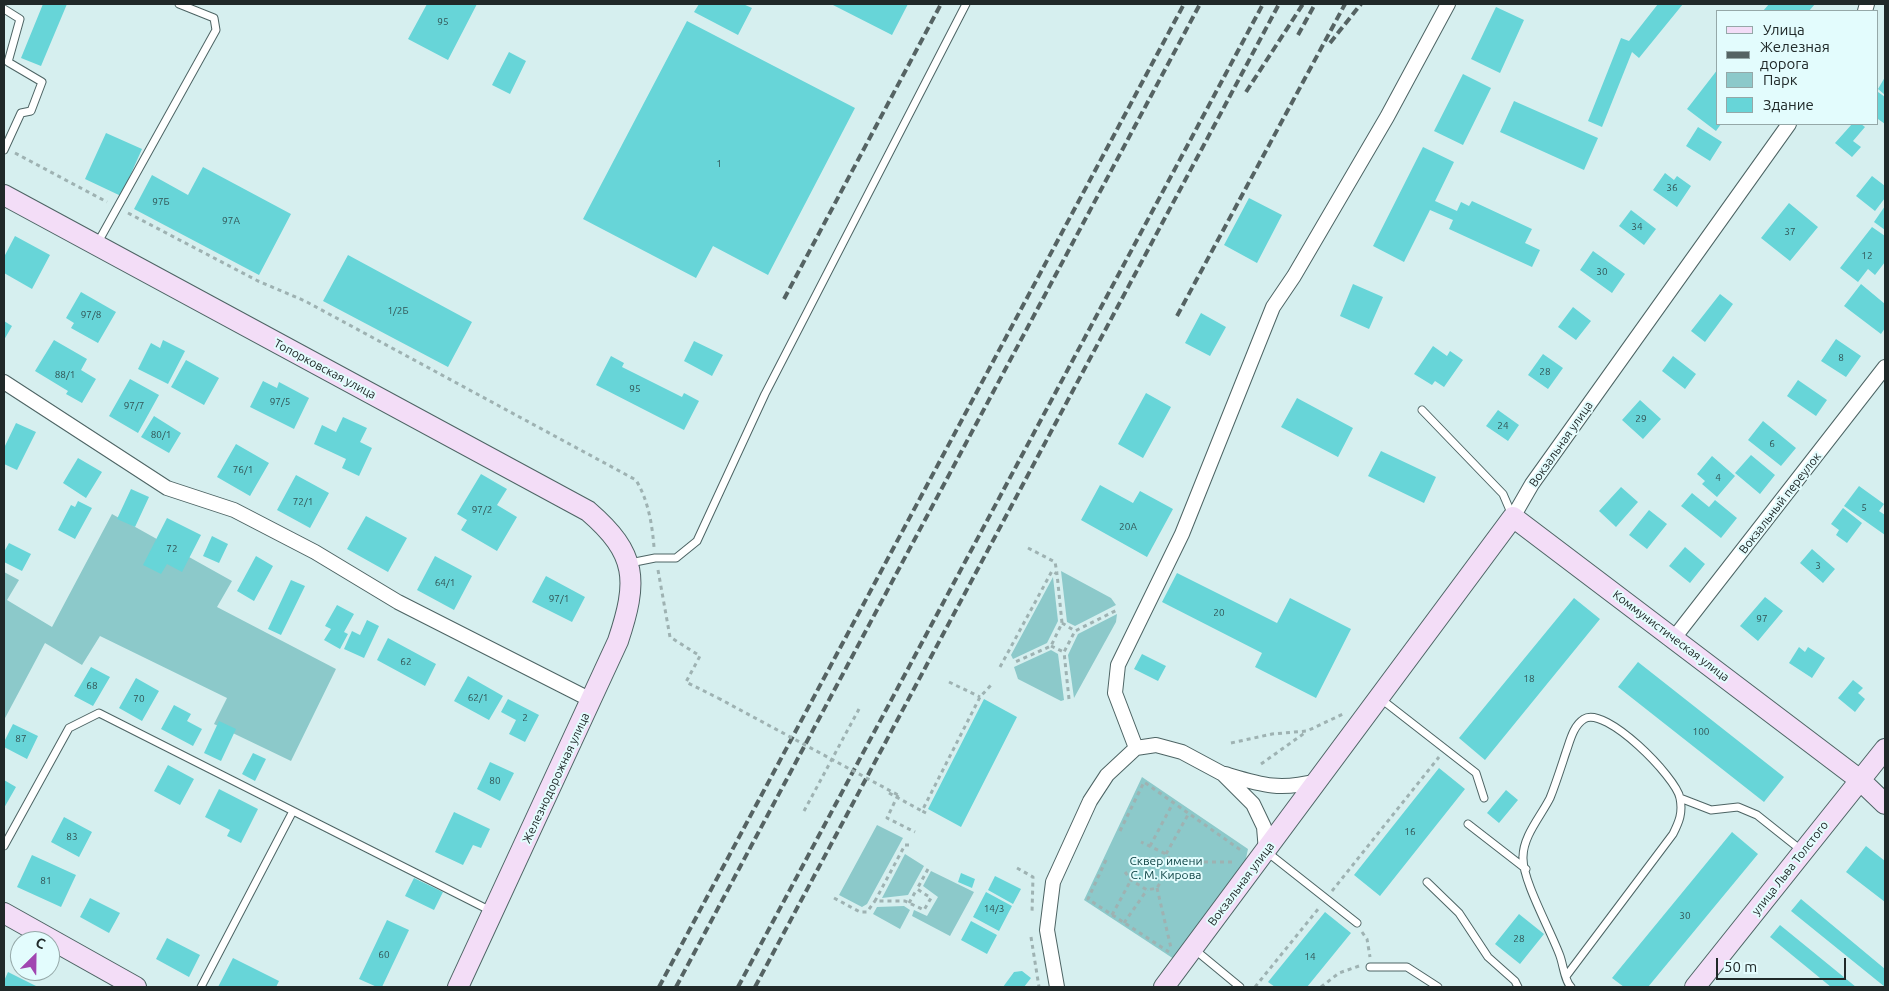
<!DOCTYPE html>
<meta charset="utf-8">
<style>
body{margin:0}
#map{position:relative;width:1889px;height:991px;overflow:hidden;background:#d6efef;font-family:Ubuntu,sans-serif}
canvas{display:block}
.frame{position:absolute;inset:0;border:5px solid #202929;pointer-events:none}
.legend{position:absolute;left:1716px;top:10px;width:162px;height:115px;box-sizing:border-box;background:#e3fcfd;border:1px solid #95a8a8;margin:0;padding:6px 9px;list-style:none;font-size:15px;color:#202929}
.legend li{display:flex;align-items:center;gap:10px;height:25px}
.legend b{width:25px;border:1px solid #95a8a8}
.north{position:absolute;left:10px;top:931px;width:50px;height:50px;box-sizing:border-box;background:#e3fcfd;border:1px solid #95a8a8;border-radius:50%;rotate:23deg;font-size:14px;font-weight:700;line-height:20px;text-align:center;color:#202929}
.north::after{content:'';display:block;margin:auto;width:18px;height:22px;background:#a146b1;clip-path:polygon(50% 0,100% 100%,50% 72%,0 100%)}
.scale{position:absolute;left:1716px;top:958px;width:130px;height:22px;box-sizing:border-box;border:2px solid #202929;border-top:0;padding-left:6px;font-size:15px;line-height:18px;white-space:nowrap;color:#202929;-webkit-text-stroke:4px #e3fcfd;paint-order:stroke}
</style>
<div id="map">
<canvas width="1889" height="991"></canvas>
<div class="frame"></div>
<ul class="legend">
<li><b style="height:6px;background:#f3ddf7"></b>Улица</li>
<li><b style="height:6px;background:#556363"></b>Железная дорога</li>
<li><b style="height:14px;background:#8cc9ca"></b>Парк</li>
<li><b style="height:14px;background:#67d5d8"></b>Здание</li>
</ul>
<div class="north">С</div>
<div class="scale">50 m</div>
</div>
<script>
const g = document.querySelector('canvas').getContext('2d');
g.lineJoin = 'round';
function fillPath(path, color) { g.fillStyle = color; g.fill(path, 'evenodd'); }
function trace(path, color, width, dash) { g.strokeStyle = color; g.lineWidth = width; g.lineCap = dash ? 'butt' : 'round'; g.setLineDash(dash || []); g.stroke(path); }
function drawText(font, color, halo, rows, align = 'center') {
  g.font = font + ' Ubuntu,sans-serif'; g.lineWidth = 4; g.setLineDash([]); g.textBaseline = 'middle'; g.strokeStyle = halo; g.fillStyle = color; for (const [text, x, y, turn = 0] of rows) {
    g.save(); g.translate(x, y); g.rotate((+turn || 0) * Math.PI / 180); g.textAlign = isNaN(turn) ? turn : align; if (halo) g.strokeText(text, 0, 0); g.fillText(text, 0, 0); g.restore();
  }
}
fillPath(new Path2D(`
 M112,514L232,581L217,607L336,669L291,761L214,724L227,698L100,636L82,665L45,643L4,720V572L19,580L7,600L52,627Z
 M1061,571L1111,598L1116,605L1075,626L1067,622Z
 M1053,577L1058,621L1047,643L1013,659L1011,655Z
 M1117,614L1116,622L1074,698L1068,655L1078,634Z
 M1051,650L1058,654L1064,700L1061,701L1018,679L1014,667Z
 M1142,777L1248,849L1245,863L1174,959L1084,900Z
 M877,825L903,838L867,904L862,907L839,895Z
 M905,854L924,866L908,895L882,898Z
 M931,871L974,892L950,936L912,916L914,910L927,916L938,897L923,886Z
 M904,906L910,910L900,929L873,914L877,907Z`), '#8cc9ca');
fillPath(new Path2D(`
 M43,4H67L41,66L21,58Z
 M427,4H477L448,60L408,39Z
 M699,4H743L752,8L738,35L694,12Z
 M831,4H908L892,35Z
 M1658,4H1683L1639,58L1632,52L1602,127L1588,121L1621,38L1629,41Z
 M1769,4H1815L1809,11H1763Z
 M1496,7L1524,20L1500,73L1471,59Z
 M687,21L855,108L768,275L713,246L696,278L583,219Z
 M509,52L526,61L510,94L492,85Z
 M1718,69V124H1721L1716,131L1687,109Z
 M1463,74L1491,88L1463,145L1434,131Z
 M1885,77V95L1878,89Z
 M1878,92L1885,97V124L1878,119Z
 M1514,101L1598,138L1584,170L1500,132Z
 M1852,124H1861L1865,127L1853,141L1861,147L1852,157L1835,143Z
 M1698,127L1722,142L1710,161L1686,146Z
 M106,133L142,149L121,196L85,179Z
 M1423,147L1454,162L1435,201L1457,211L1461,202L1469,206L1472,201L1532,229L1525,243L1540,250L1532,267L1449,229L1453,220L1430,210L1404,262L1373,246Z
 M203,167L291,214L259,275L134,209L152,175L188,195Z
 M1665,173L1674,180L1677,176L1691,186L1677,207L1653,190Z
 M1872,176L1885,186V198L1875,211L1856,196Z
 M1249,198L1282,215L1257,263L1224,245Z
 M1789,203L1818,227L1790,261L1761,238Z
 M1885,206V230L1874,222Z
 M1631,210L1656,229L1644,245L1619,226Z
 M1872,227L1885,236V262L1875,275L1868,269L1858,282L1840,268Z
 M15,236L50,255L32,289L4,273V257Z
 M1593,251L1625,274L1612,293L1580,270Z
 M348,255L472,322L448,367L323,301Z
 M1353,284L1383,297L1369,329L1340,316Z
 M1861,284L1885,304V328L1881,334L1844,306Z
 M81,292L116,312L98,343L71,328L74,323L66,318Z
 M1720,294L1733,304L1705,342L1691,331Z
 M1573,307L1591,321L1576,340L1558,327Z
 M1201,313L1226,327L1210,356L1185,343Z
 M4,321L12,326L4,340Z
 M1836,339L1861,356L1846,377L1821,361Z
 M54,340L87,359L81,370L96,379L82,403L66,394L68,391L35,371Z
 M163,340L185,351L168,384L138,369L151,343L160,348Z
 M694,341L723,355L712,376L684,361Z
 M1433,346L1447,356L1450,351L1463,360L1444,387L1435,381L1432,385L1414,374Z
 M1543,354L1563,368L1548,389L1528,375Z
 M611,356L624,363L622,367L682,397L684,393L699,401L684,430L596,385Z
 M1673,356L1696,374L1685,389L1662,371Z
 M186,360L219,378L204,405L171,387Z
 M130,379L159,395L138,433L109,416Z
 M1798,380L1827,400L1816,416L1787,396Z
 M263,381L277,388L279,382L309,398L294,429L250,407Z
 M1146,393L1171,407L1143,458L1118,444Z
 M1297,398L1353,428L1338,457L1281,427Z
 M1640,400L1661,419L1643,439L1622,420Z
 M1498,410L1519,425L1508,441L1486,426Z
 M154,416L181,433L169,453L141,437Z
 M343,417L367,428L360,442L372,448L359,476L342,468L346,459L314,444L322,425L336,432Z
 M1763,421L1796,448L1781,466L1748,440Z
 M16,423L36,432L17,470L4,464V448Z
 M236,444L269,463L250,496L217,477Z
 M1381,451L1436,477L1424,503L1368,476Z
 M1751,455L1775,475L1760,494L1735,473Z
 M1712,456L1735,476L1717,497L1702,484L1705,481L1697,474Z
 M78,458L102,472L86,498L63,483Z
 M481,474L507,489L497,505L517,517L497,551L461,530L467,520L457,514Z
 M296,475L329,493L310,528L277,510Z
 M1100,485L1133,503L1140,491L1173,509L1147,557L1081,520Z
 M1859,486L1884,504L1879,511L1885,515V535L1844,506Z
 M1621,487L1638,502L1616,527L1599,511Z
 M131,489L149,497L135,527L117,519Z
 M1692,493L1709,507L1715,500L1737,518L1721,538L1681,506Z
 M78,501L92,508L75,539L58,530L71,505L75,507Z
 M1843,508L1862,523L1847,543L1836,535L1839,530L1831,524Z
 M1649,510L1667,524L1647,549L1629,535Z
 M366,516L407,538L388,572L347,549Z
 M167,518L201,535L182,572L167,564L161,574L143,565Z
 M212,536L228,544L219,563L203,556Z
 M9,543L31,554L22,571L4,562V552Z
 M1685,547L1705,564L1690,583L1669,566Z
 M1812,549L1835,569L1823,583L1800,563Z
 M256,556L273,566L254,601L237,591Z
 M435,556L472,576L454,610L417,590Z
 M1177,573L1277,623L1290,598L1351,629L1316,698L1255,667L1262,653L1162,602Z
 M546,576L585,597L572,622L532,602Z
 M291,580L305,586L281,635L268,629Z
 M1765,597L1783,611L1758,641L1740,626Z
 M1574,598L1600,619L1485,760L1459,738Z
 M337,605L354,614L344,632L348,634L340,649L324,640L331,629L325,626Z
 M367,620L379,626L364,658L344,649L352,631L360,635Z
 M388,638L436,664L425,686L377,660Z
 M1799,647L1805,652L1808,647L1825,658L1812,678L1789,663Z
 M1142,654L1166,666L1158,681L1134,669Z
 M1638,662L1784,777L1764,802L1618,687Z
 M91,667L110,677L93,706L74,696Z
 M468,676L503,696L489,720L454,701Z
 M136,678L159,691L142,721L119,708Z
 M1853,680L1863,688L1858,693L1865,699L1855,712L1838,698Z
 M508,699L539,715L525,742L509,734L516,720L501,712Z
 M984,699L1017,717L961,827L928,809Z
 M174,705L191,714L187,721L202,729L193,746L161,729Z
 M219,721L236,729L221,761L204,753Z
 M13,724L38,736L27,759L4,747V742Z
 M253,753L266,759L255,781L242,774Z
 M490,762L514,773L500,801L477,789Z
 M168,765L194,779L180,805L154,791Z
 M1439,768L1465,789L1380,896L1354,875Z
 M4,780L16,787L4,808Z
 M219,789L258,809L241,843L227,836L230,830L205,817Z
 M1506,790L1518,800L1499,823L1487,813Z
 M454,812L490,829L481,848L473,845L463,865L435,852Z
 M64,817L92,832L79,857L51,842Z
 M1732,832L1758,854L1648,987H1624L1612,978Z
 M1866,846L1885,861V902L1846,872Z
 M32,855L76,875L61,907L17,887Z
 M961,873L975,879L972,888L958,882Z
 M995,876L1021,889L1013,904L988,890Z
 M414,878L443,892L434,910L405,896Z
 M986,892L1012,906L999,931L973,917Z
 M90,898L120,913L109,933L80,917Z
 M1801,899L1885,969V987L1791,911Z
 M1325,912L1351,933L1307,987H1275L1268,982Z
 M1519,914L1544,934L1520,964L1495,944Z
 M387,920L409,930L382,987H377L359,979Z
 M971,921L997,935L987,954L961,940Z
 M1780,925L1856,987H1831L1770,937Z
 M167,938L200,955L189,977L156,959Z
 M233,958L279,981L276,987H218Z
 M1022,971L1031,978L1024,987H1003L1014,972Z
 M8,972L38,987H4V981Z`), '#67d5d8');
const lane = new Path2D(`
 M4,9L20,19L8,62L42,82L31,111L21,113L4,150
 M97,244L216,30L214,18L179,4
 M1422,410L1503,494L1512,515
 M630,563L655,558H676L697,541L765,394L966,4
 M1381,699L1476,773L1484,798
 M1680,798L1711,810L1738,807L1757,815L1801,850
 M1468,824L1526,869
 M4,846L69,728L99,713L491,911
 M1267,852L1357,923
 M1427,882L1459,913L1488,957L1515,981L1518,987
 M1194,949L1240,987
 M1370,967H1407L1438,987
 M1567,975L1673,834C1679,822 1683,813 1680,798C1676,777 1605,705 1584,719C1573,726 1570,741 1566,752C1561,767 1556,783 1550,798C1541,816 1523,836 1523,857C1522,880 1551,931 1560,956C1563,964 1565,982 1571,987
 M201,987L293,811`);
const street = new Path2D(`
 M1865,11L1867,4
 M4,382L167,488L234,510L315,552L398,602L591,700
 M1513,517L1532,484L1789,124
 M1674,638L1885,367
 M1136,748L1115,693L1118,665L1182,534L1273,307L1294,276L1387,117L1448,4
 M1225,774C1262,785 1279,791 1317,781
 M1057,987L1047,930L1053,882L1090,801L1107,775L1136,748L1156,745L1182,752L1223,774L1253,804L1264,827L1266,851`);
const secondary = new Path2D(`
 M4,195L588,511C638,554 638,581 618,641L458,987
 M4,913L136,987
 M1164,987L1513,517L1860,780L1885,804
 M1695,987L1885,749`);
trace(lane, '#4d6464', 9);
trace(street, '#4d6464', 16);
trace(secondary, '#4d6464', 22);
trace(new Path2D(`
 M15,153L107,202
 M128,213L258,281L305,301L636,480C648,500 652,523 654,547
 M1028,548L1055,562L1057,573
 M658,570L670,637L700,656L686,682L718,698
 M1062,623L1075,631
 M1051,646L1064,652
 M1000,667L1052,571L1057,574L1062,623L1051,646L1013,663
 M949,682L980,697
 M1069,699L1064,652L1075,631L1117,610
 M1231,743L1272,734L1307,731L1343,714
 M1261,764L1306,732
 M889,793L922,811
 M898,795L887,818L915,832
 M804,811L859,709
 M926,813L922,811L980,697L992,684
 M1120,831L1144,782L1242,851
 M909,845H905L875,901H905L924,910L931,898L917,889L928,869
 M1150,846L1173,803
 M1166,854L1189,813
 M1106,860L1088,899L1169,952
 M1172,862H1234
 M1017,868L1033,877L1032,913
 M1125,872L1131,880L1147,890L1157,888L1172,862L1166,854L1141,842
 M1157,888L1171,948
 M1332,891L1439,757
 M834,898L860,912H867L875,901
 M909,903L917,889
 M1112,915L1131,880
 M1124,923L1147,890
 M1362,932L1367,939L1370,957
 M1031,937L1039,987
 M1255,987L1319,908
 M1321,987L1339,973L1359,966`), '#9eb2b2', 3, [4, 4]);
trace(lane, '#fff', 7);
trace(street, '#fff', 14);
trace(secondary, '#f3ddf7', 20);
trace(new Path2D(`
 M1298,35L1315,4
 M1330,43L1361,4
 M1246,92L1303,4
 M784,299L941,4
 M1177,316L1345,4
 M659,987L1184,4
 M676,987L1200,4
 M738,987L1263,4
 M755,987L1279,4`), '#556363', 4, [8, 4]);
trace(new Path2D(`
 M718,698L898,795`), '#9eb2b2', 3, [4, 4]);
drawText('10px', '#325455', null, [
 ["95",443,22],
 ["1",719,164],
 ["36",1672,188],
 ["97Б",161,202],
 ["97А",231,221],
 ["34",1637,227],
 ["37",1790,232],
 ["12",1867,256],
 ["30",1602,272],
 ["1/2Б",398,311],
 ["97/8",91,315],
 ["8",1841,358],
 ["28",1545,372],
 ["88/1",65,375],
 ["95",635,389],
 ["97/5",280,402],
 ["97/7",134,406],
 ["29",1641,419],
 ["24",1503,426],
 ["80/1",161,435],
 ["6",1772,444],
 ["76/1",243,470],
 ["4",1718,478],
 ["72/1",303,502],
 ["5",1864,508],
 ["97/2",482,510],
 ["20А",1128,527],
 ["72",172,549],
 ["3",1818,566],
 ["64/1",445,583],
 ["97/1",559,599],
 ["20",1219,613],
 ["97",1762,619],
 ["62",406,662],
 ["18",1529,679],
 ["68",92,686],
 ["62/1",478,698],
 ["70",139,699],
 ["2",525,718],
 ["100",1701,732],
 ["87",21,739],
 ["80",495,781],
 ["16",1410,832],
 ["83",72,837],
 ["81",46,881],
 ["14/3",994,909],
 ["30",1685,916],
 ["28",1519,939],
 ["60",384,955],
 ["14",1310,957]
]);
drawText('12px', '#202929', '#e3fcfd', [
 ["Топорковская улица",325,369,28],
 ["Вокзальная улица",1561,444,-55],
 ["Вокзальный переулок",1780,503,-52],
 ["Коммунистическая улица",1671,636,37],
 ["Железнодорожная улица",556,778,-65],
 ["улица Льва Толстого",1790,868,-52],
 ["Вокзальная улица",1241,884,-53]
]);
drawText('12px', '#083e3f', '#e3fcfd', [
 ["Сквер имени",1166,861],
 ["С. М. Кирова",1166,875]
]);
</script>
